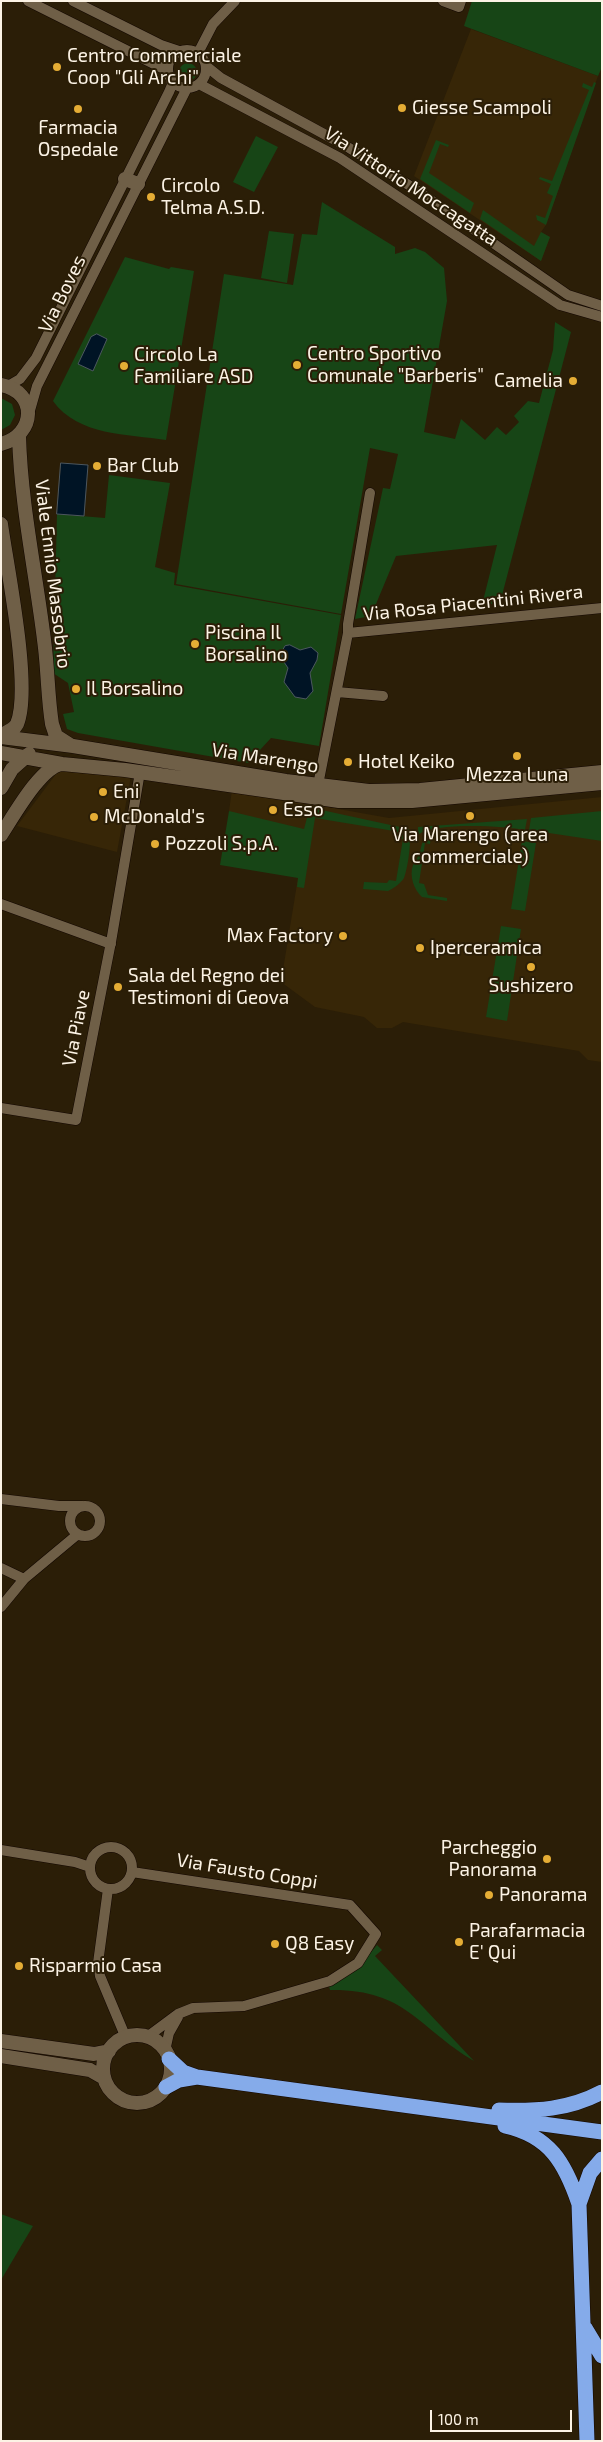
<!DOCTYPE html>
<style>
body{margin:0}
#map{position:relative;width:603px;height:2442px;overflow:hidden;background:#2b1e07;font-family:"Exo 2",sans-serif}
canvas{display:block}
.frame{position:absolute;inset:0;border:2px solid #fcf3e5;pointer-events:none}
.scale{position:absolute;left:430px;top:2410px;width:142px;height:22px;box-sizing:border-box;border:2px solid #fcf3e5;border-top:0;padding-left:6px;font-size:15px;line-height:18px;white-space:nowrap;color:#fcf3e5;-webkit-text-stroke:4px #2b1e07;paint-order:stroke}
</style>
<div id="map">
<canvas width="603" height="2442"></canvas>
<div class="frame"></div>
<div class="scale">100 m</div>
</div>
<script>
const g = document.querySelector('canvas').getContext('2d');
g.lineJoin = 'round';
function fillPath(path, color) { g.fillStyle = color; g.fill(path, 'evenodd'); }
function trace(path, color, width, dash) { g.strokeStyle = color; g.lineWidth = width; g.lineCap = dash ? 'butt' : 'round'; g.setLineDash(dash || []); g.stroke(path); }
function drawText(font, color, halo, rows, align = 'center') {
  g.font = font + ' "Exo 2",sans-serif'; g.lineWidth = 4; g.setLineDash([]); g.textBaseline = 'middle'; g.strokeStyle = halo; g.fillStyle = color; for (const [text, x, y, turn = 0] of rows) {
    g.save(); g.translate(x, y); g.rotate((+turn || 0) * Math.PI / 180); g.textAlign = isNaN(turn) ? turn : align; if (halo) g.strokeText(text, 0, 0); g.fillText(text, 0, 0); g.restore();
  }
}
fillPath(new Path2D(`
 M471,29L598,76L546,225L541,232L550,237L541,261L414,176Z
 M59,770L131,776L117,852L17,826Z
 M232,790L389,818L602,797V1062L588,1060L579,1051L403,1022L392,1028H377L364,1017L315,1007L281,982L298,878L229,811Z`), '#372607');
fillPath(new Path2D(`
 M472,1H602V67L598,76L464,26Z
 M179 72a9 9 0 1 1 18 0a9 9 0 1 1-18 0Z
 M594,82L596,83L546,225L537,220L536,215L545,218L553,196L547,193L551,184L539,179L540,177L552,181L589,90L582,87L583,83L592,87Z
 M256,136L278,147L254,192L233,182Z
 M436,140L449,145L448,147L440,144L429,173L474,203L470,213L420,179Z
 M322,202L395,247V254L415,248L425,252L444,268L447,301L424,432L455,439L461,419L485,440L497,427L506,435L519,422L514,416L528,401L539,403L553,350L555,322L571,332L500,603L482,605L497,545L396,556L371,616L355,619L383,488L390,489L398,454L370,448L341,614L176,584L224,274L293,285L302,234L317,235Z
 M483,210L534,246L541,232L550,237L541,261L480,219Z
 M269,231L294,234L287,283L261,278Z
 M125,257L169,269L171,267L194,271L166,440C128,434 78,436 53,401Z
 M1,398L12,404L15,415L10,425L1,430Z
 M109,475L170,483L155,567L175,573L174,585L341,615L319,746L271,738L248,763L78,733L67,729L63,714L74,712L68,683L53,673L57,514L105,518Z
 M317,809L409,829C412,839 408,868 404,878C401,883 393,889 388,891L363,889L364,882L387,883L389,880L396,881L403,839L395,837L394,831L315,818L304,888L297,887L298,878L220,865L229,811L304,829L308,814Z
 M602,811V841L529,830L531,818Z
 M527,819L525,830C503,826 435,822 418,835V827Z
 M431,837L430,844L425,843L419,883L424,884L428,895L447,898V901L422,897C414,890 409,876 413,865C415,861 418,858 419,854C423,845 420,839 431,837Z
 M522,841L536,843L525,911L511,909Z
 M501,926L521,929L507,1021L486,1017Z
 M377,1945L382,1950L375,1956L474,2061C417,2027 406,1989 330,1990L329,1986L357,1969Z
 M1,2214L33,2226L1,2280Z`), '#174516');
const water = new Path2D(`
 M97,334L107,339L93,371L78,364L91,337Z
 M61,463L88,465L84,516L57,514Z
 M290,645L300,650L311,647L318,653L317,660L310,673L313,691L306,699L295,697L284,682L288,668L282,659V651L285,646Z`);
fillPath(water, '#001425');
trace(water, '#4c575f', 1);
const street = new Path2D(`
 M28,1L168,71
 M73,1L161,45L179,51
 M443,1L459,7L461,1
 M168 69a19 19 0 1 1 38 0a19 19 0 1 1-38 0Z
 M198,53L213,24L235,1
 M206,66L221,78L346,146L415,189L568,295L602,306
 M199,84L340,158L560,305L602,317
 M8,386L20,379L36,358L169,92L172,85L171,79
 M29,414L37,386L187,88
 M348,633L602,608
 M337,692L383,696
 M318,785L348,633V624L370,493
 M1,904L111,944
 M1,1108L76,1120L111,942L140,772
 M1,1499L59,1506H82
 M70 1521a15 15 0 1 1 30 0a15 15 0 1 1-30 0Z
 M1,1568L24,1579
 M1,1607L24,1579L78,1534
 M90 1868a21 21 0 1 1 42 0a21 21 0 1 1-42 0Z
 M1,1850L75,1862L90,1867
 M132,1872L350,1905L376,1934L358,1963L330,1981L244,2006L193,2008L178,2014L147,2037
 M108,1889L98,1963L100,1976L126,2038
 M165,2051L169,2033L178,2017`);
const secondary = new Path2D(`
 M125,179L138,184
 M1,385C38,392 36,435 1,444
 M19,436C21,508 37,578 45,648C48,674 48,699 52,724L56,736L70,745
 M1,524C7,567 32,688 17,724C14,730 7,732 1,735
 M1,737L73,746L286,781L369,791L420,790L602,772
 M1,753L62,764L125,770L339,801H412L602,783
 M1,788L12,769L29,754
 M1,835C13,817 41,766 62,764
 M103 2069a34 34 0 1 1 68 0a34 34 0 1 1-68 0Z
 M1,2041L94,2054L109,2051
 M1,2056L90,2070L104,2078`);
const highway = new Path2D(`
 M169,2059L183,2072L197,2077L602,2132
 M166,2087L179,2080L197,2077
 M499,2110C537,2111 568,2110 602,2092
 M505,2126C550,2136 565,2163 579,2204
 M585,2328L602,2356
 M587,2441L579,2204L590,2173L602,2159`);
trace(street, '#130700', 11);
trace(secondary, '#130700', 15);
trace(highway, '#130700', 16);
trace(street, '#6f5f47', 10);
trace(secondary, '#6f5f47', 14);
trace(highway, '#85abea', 15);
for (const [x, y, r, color] of [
 [57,67,5,"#e5ad35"],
 [402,108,5,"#e5ad35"],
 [78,109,5,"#e5ad35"],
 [151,197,5,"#e5ad35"],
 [297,365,5,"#e5ad35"],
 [124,366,5,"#e5ad35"],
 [573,381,5,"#e5ad35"],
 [97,466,5,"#e5ad35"],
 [195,644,5,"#e5ad35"],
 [76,689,5,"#e5ad35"],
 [517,756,5,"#e5ad35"],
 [348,762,5,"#e5ad35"],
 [103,792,5,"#e5ad35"],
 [273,810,5,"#e5ad35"],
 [470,816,5,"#e5ad35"],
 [94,817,5,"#e5ad35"],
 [155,844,5,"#e5ad35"],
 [343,936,5,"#e5ad35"],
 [420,948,5,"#e5ad35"],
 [531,967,5,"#e5ad35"],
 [118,987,5,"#e5ad35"],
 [547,1859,5,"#e5ad35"],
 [489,1895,5,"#e5ad35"],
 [459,1942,5,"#e5ad35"],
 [275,1944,5,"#e5ad35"],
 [19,1966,5,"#e5ad35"]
]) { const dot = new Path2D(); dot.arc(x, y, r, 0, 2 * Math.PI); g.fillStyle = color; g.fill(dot); trace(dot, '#2b1e07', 2); }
drawText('19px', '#fcf3e5', '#2b1e07', [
 ["Centro Commerciale",67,56],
 ["Coop \"Gli Archi\"",67,78],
 ["Giesse Scampoli",412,108],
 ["Farmacia",78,128,"center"],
 ["Ospedale",78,150,"center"],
 ["Circolo",161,186],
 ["Telma A.S.D.",161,208],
 ["Centro Sportivo",307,354],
 ["Comunale \"Barberis\"",307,376],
 ["Circolo La",134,355],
 ["Familiare ASD",134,377],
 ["Camelia",563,381,"right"],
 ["Bar Club",107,466],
 ["Piscina Il",205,633],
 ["Borsalino",205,655],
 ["Il Borsalino",86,689],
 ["Hotel Keiko",358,762],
 ["Mezza Luna",517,775,"center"],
 ["Eni",113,792],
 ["Esso",283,810],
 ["McDonald's",104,817],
 ["Via Marengo (area",470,835,"center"],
 ["commerciale)",470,857,"center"],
 ["Pozzoli S.p.A.",165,844],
 ["Max Factory",333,936,"right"],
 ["Iperceramica",430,948],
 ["Sala del Regno dei",128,976],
 ["Testimoni di Geova",128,998],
 ["Sushizero",531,986,"center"],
 ["Parcheggio",537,1848,"right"],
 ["Panorama",537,1870,"right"],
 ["Panorama",499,1895],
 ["Parafarmacia",469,1931],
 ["E' Qui",469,1953],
 ["Q8 Easy",285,1944],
 ["Risparmio Casa",29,1966]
], 'left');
drawText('19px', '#fcf3e5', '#2b1e07', [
 ["Via Vittorio Moccagatta",411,186,33],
 ["Via Boves",62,294,-64],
 ["Viale Ennio Massobrio",53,574,83],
 ["Via Rosa Piacentini Rivera",473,603,-6],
 ["Via Marengo",265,758,9],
 ["Via Piave",76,1028,-79],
 ["Via Fausto Coppi",247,1871,9]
]);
</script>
